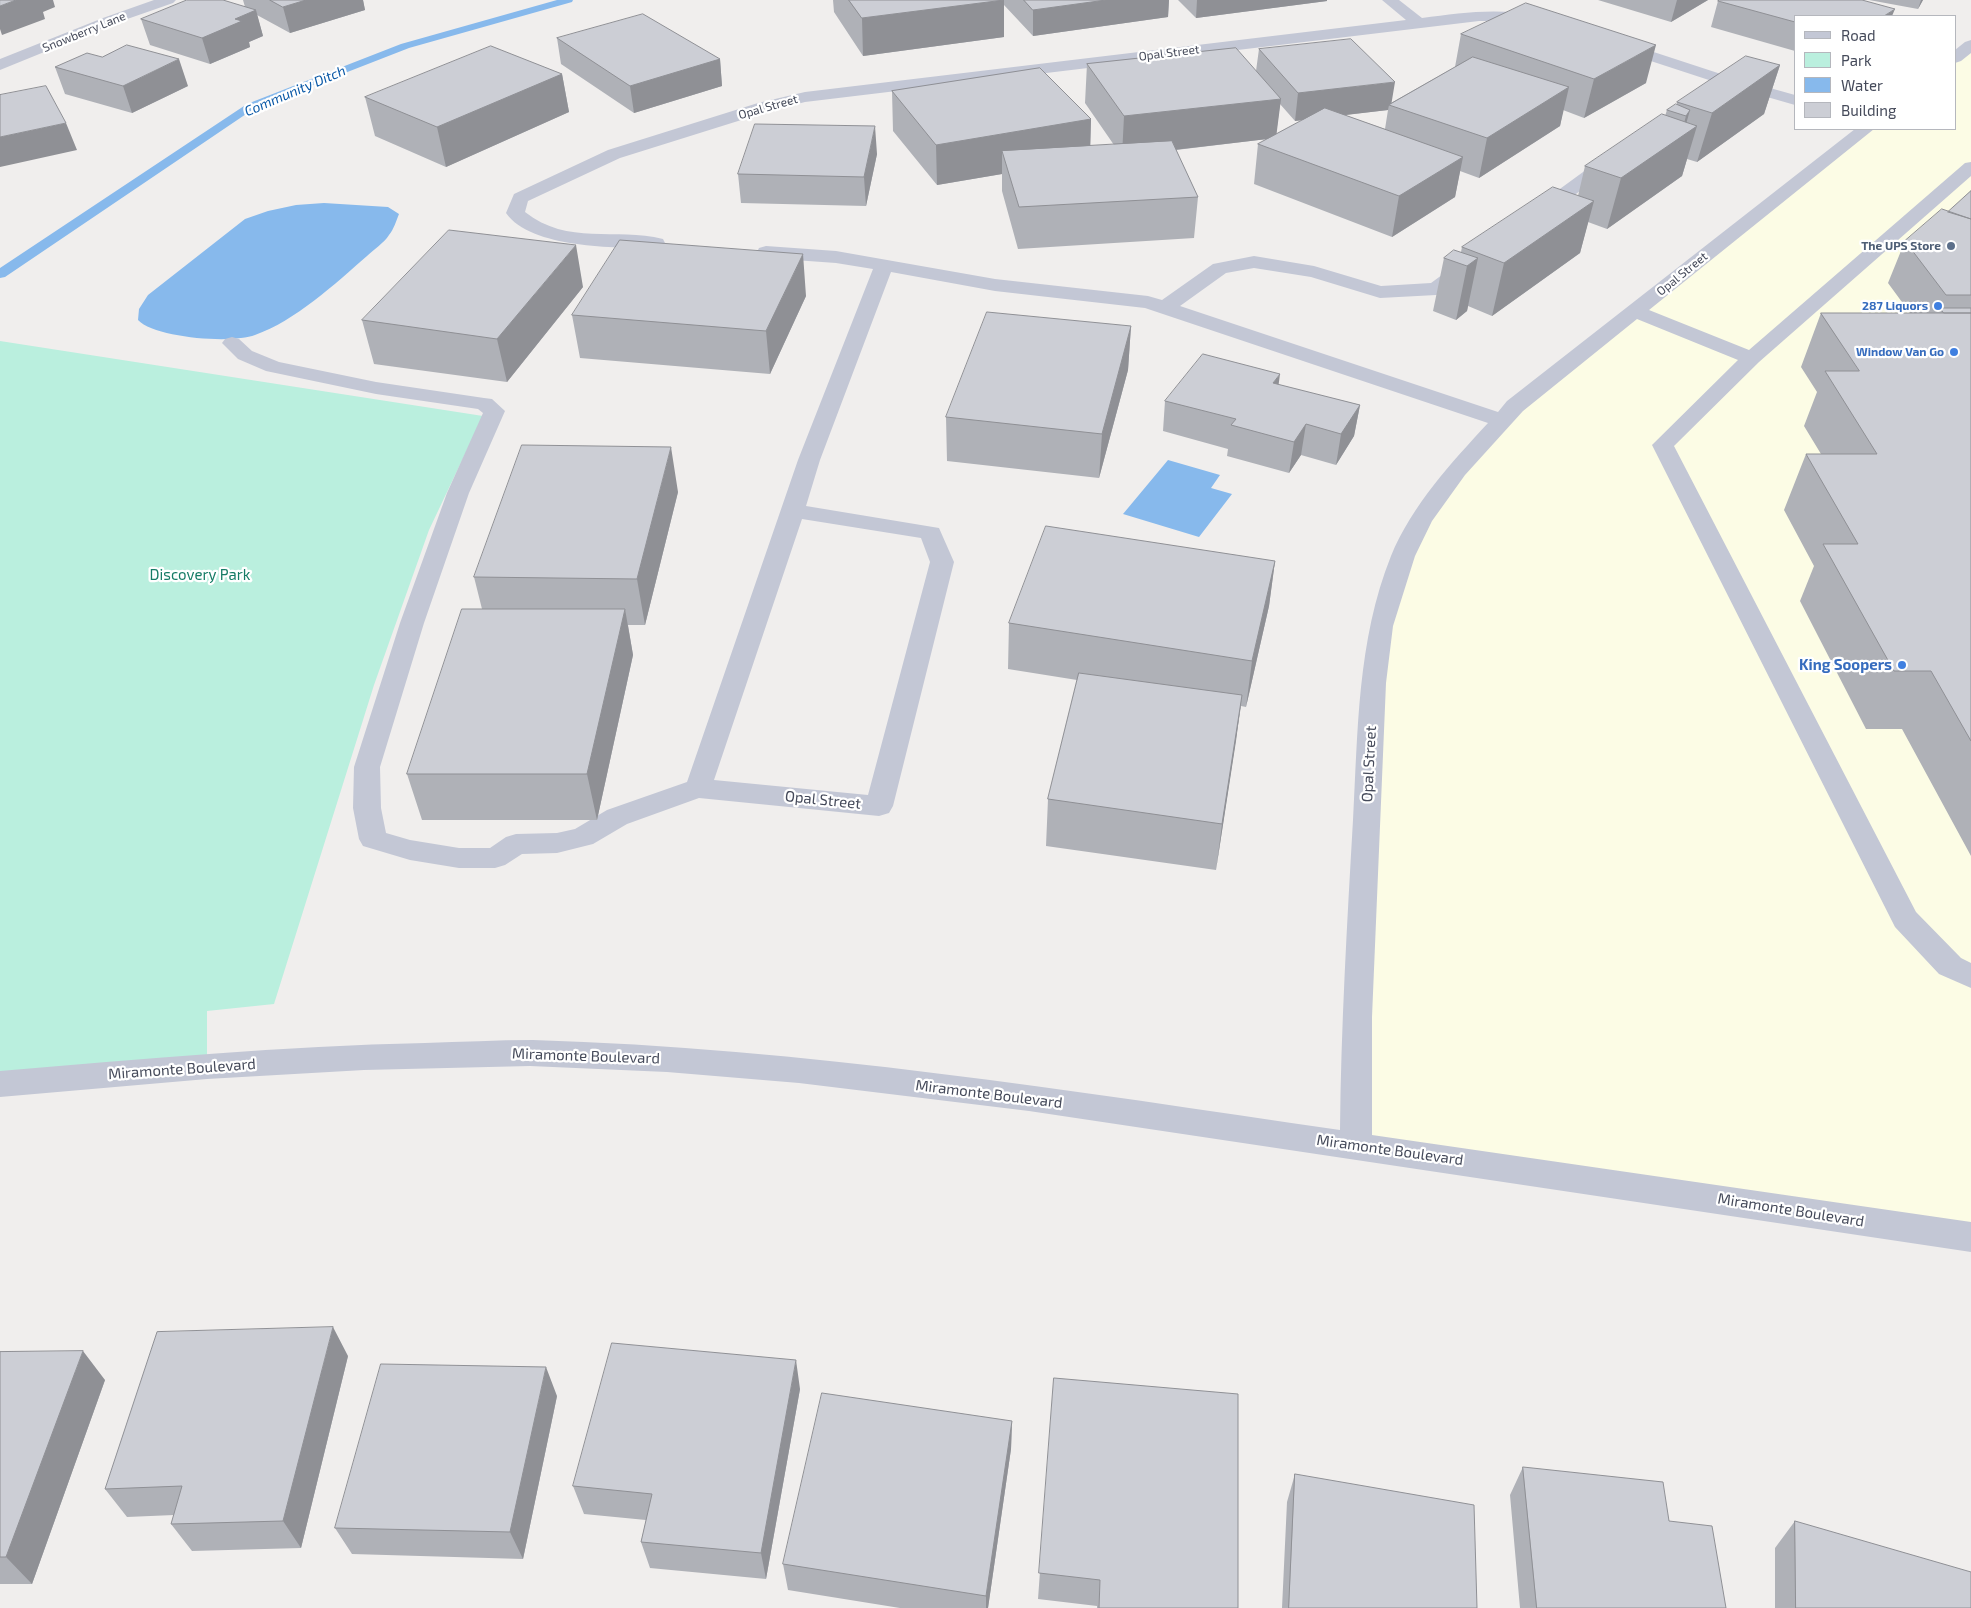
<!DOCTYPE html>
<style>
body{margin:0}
#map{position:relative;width:1971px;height:1608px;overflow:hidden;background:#f0eeed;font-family:"Exo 2",sans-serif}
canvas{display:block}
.legend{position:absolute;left:1794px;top:15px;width:162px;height:115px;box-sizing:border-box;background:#fff;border:1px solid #b5b7bd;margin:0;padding:6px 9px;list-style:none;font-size:15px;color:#454a5a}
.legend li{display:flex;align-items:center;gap:10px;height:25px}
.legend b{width:25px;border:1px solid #b5b7bd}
</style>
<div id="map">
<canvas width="1971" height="1608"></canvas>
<ul class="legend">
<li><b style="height:6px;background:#c3c7d5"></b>Road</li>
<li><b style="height:14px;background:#baefde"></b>Park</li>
<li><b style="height:14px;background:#87b9ec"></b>Water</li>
<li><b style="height:14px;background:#ccced5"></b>Building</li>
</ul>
</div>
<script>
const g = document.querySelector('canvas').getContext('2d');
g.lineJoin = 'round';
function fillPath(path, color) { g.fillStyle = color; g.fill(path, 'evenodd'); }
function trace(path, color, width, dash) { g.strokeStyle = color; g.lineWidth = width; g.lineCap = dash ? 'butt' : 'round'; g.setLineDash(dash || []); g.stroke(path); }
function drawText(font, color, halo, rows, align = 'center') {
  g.font = font + ' "Exo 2",sans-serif'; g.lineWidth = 4.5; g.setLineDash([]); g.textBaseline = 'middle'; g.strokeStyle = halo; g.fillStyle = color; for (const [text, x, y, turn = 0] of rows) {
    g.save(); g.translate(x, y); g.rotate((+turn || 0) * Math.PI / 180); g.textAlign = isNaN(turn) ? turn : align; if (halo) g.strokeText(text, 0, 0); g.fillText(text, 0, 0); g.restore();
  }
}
fillPath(new Path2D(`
 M1971,45V1237L1356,1145L1371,711L1407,547L1502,420L1865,129H1955V58Z`), '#fcfce5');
fillPath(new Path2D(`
 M0,341L483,416L429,530L374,685L274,1004L207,1011V1066L0,1084Z`), '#baefde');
fillPath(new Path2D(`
 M324,203L388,207L399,214C396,221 394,229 389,235C384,243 374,249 367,256C335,284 295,321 255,335C232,344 155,338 138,320L139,309L148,295L245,219L268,211L296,205Z
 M1168,460L1220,475L1211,488L1232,494L1199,537L1123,514Z`), '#87b9ec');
fillPath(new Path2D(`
 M557,0H573L572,2L409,48L255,108L5,277L0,278V268L247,104L401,44Z`), '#87b9ec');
fillPath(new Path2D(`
 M154,0H176L173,3L113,24L0,70V59L103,18Z
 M1382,0H1399L1422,18C1462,13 1501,7 1540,17L1543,20L1540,23L1535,25L1505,21H1479L805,102L770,111L620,158L528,201L525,212C568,246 615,227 663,239L665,243L663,247L656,249C616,247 531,249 506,213L514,194L608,150L758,103L805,92L1406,20Z
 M1617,40L1727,76L1795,95V105L1715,82L1611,48L1609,45L1611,42Z
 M1971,40V53L1961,61L1955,63V50L1965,42Z
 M1855,129H1874L1649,310L1749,350L1965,163L1971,162V176L1759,362L1674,446L1916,912L1961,958L1971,963V988L1939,974L1895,927L1652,445L1738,360L1637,319L1523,411L1465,475L1432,521L1415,556L1393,626L1386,683L1372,1017V1135L1971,1222V1252L1029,1111L799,1083L667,1072L530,1066L364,1070L207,1079L0,1097V1071C142,1059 283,1046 425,1043C461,1042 497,1040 533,1040C804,1048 1072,1091 1340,1130C1341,1027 1347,924 1353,820C1358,731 1357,641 1391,556C1412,505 1452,462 1488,423L1145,308L995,291L891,272L820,460L806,506L939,528L954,562L893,806L889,813L879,816L699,798L627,824L593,844L557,853L522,854L505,865L495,868H459L410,860L363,846L359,839L353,808L354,767L400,623L447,493L483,413L478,409L376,394L266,371L238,359L222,343L225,339L232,337L239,339L252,351L279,362L376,382L484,398L492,399L505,411L469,493L424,623L380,767L381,808L386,833L410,840L459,848H490L506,837L516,834L557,833L575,829L607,810L687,782L798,460L873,269L836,263L766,258L759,256L757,252L759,248L766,246L836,251L995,279L1148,296L1162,300L1213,264L1254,256L1314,266L1381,286L1431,283L1461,261L1468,259L1475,261L1478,265L1475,269L1443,293L1436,295L1380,298L1311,277L1254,268L1226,273L1180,306L1498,412L1507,401ZM802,519L921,538L930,562L868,795L714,780Z
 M1611,155L1617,156L1620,160L1617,164L1543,218L1537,220L1531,218L1528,214L1531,210L1605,156Z`), '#c3c7d5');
fillPath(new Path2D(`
 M243,0H363L365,10L290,33L257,15L263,36L249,42L250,47L210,64L150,45L141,19L245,7Z
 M833,0H1169L1168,17L1033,36L1004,5V37L863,56L834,12Z
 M1178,0H1327V1L1196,18Z
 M1598,0H1708L1671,22Z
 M1869,0H1923L1918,9Z
 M1718,1L1795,16V51L1711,27Z
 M1461,34L1646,83L1584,118L1563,110L1560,126L1479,178L1460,171L1455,197L1392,237L1254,184L1258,144L1267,139L1176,150L1198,197L1194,238L1018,249L1002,191V174L937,185L893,131L892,91L1091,119L1090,146L1114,145L1085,103L1087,64L1256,71L1259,49L1391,103L1455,67ZM1280,104L1295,121L1303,120L1276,134ZM1388,110L1385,129L1344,115Z
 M557,38L720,59L722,86L634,113L561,64Z
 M1780,65L1764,114L1697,162L1687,159L1682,176L1607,229L1588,222L1580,253L1492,316L1468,306L1467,311L1456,320L1433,311L1444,258L1461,252L1462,247L1578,196L1585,166L1665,116L1667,110L1677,104V102Z
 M55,67L188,86L132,113L65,94Z
 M562,74L569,112L446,167L375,136L365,97Z
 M877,154L866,206L741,203L738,174Z
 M1971,191V856L1902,729H1866L1800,601L1814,566L1784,510L1806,454H1821L1804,426L1817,392L1801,367L1821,313H1910L1888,283L1905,241L1948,212Z
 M583,287L507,382L374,364L362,320Z
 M806,296L770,374L580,358L572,315Z
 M1131,326L1128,370L1099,478L947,461L946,417Z
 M1279,385L1360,405L1354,436L1336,465L1301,455L1289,473L1227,456L1228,449L1163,431L1165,401Z
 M678,492L645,625H628L633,655L597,820H422L407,774L482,609L474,577Z
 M1275,561L1269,606L1246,707L1241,706L1216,870L1046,846L1048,799L1077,680L1008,669L1009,623Z
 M0,1352L105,1380L32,1584H0Z
 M348,1356L301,1548L192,1551L171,1524L174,1515L127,1517L105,1489Z
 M1054,1378L1238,1608H1097V1606L1038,1599Z
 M800,1389L766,1579L650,1568L641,1542L646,1520L584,1514L573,1486Z
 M557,1396L523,1559L352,1554L335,1528Z
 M1012,1421L1011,1449L988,1608H900L788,1590L783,1564Z
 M1523,1467L1669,1521L1726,1608H1520L1510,1495Z
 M1295,1474L1477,1608H1282L1287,1502Z
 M1795,1521L1971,1608H1775V1548Z`), '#afb1b7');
fillPath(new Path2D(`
 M16,0H53L55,7L43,12L45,19L2,35L0,29V6Z
 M306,0H363L365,10L290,33L283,7Z
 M1004,0V37L863,56L862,18Z
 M1106,0H1169L1168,17L1033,36V10Z
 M1197,0H1327V1L1196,18Z
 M1677,0H1708L1671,22Z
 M1921,0H1923L1918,9Z
 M1895,9L1892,16H1884Z
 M256,10L263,36L249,42L250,47L210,64L202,38L235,19Z
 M1656,45L1646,83L1584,118L1594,79Z
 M179,59L188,86L132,113L123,86Z
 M720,59L722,86L634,113L630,86Z
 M1780,65L1764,114L1697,162L1712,113Z
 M562,74L569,112L446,167L437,127Z
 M1395,82L1391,106L1389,105L1388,110L1295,121L1298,93Z
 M1569,87L1560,126L1479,178L1487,138Z
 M1281,99L1276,138L1122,156L1124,116Z
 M1690,110L1683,135L1697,126L1682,176L1607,229L1621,178L1680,137L1686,116Z
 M1091,119L1090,158L1002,151V174L937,185L936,145Z
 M66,123L77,150L0,167V137Z
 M875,126L877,154L866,206L864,177Z
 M1463,157L1455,197L1392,237L1399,196Z
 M1594,201L1580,253L1492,316L1504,263Z
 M576,245L583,287L507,382L497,339Z
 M803,254L806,296L770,374L766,331Z
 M1478,258L1467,311L1456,320L1467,266Z
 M1131,326L1128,370L1099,478L1102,434Z
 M1280,374L1276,404L1273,383Z
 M1360,405L1354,436L1336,465L1341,434Z
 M1306,424L1301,455L1289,473L1294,442Z
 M671,447L678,492L645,625L637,579Z
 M1275,561L1269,606L1246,707L1252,661Z
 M625,609L633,655L597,820L587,774Z
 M1242,695L1236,741L1216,870L1222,824Z
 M333,1327L348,1356L301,1548L283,1521Z
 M83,1351L105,1380L32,1584L6,1557Z
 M796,1360L800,1389L766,1579L761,1553Z
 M546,1367L557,1396L523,1559L510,1532Z
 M1012,1421L1011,1449L988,1608H986V1596Z`), '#8f9095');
const building = new Path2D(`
 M0,0H16L0,6Z
 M187,0H223L256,10L235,19L242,21L202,38L141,19Z
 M270,0H306L283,7Z
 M849,0H1004L862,18Z
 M1024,0H1106L1033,10Z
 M1720,0H1862L1895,9L1884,16H1795V22L1718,1Z
 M1526,3L1656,45L1594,79L1461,34Z
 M643,14L720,59L630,86L557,38Z
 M1351,39L1395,82L1298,93L1259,49Z
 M127,45L179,59L123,86L55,67L87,53L102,57Z
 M491,46L562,74L437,127L365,97Z
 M1236,48L1281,99L1124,116L1087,64Z
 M1746,56L1780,65L1712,113L1677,102Z
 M1473,57L1569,87L1487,138L1389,105Z
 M1040,68L1091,119L936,145L892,91Z
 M46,86L66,123L0,137V95Z
 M1676,104L1690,110L1686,116L1667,110Z
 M1325,108L1463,157L1399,196L1258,144Z
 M1662,114L1697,126L1621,178L1585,166Z
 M755,124L875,126L864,177L738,174Z
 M1172,141L1198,197L1019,207L1002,151Z
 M1553,187L1594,201L1504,263L1462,247Z
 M1971,191V219L1948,212Z
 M1942,209L1971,219V295H1946L1905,241Z
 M449,230L576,245L497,339L362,320Z
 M620,240L803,254L766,331L572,315Z
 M1454,250L1478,258L1467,266L1444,258Z
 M1940,308H1971V313H1944Z
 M987,312L1131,326L1102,434L946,417Z
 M1821,313H1971V741L1931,671H1894L1823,544H1858L1806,454H1877L1825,371H1859Z
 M1203,354L1280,374L1273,383L1360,405L1341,434L1306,424L1294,442L1231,425L1236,419L1165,401Z
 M522,445L671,447L637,579L474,577Z
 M1046,526L1275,561L1252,661L1009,623Z
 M462,609H625L587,774H407Z
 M1079,673L1242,695L1222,824L1048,799Z
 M333,1327L283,1521L171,1524L182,1486L105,1489L157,1332Z
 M612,1343L796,1360L761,1553L641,1542L652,1494L573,1486Z
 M83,1351L6,1557H0V1352Z
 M381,1364L546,1367L510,1532L335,1528Z
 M1054,1378L1238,1394V1608H1099L1100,1580L1039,1573Z
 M822,1393L1012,1421L986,1596L783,1564Z
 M1523,1467L1663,1482L1669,1521L1712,1526L1726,1608H1537Z
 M1295,1474L1474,1505L1477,1608H1289Z
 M1795,1521L1971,1572V1608H1796Z`);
fillPath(building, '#ccced5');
trace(building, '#8f9095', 1);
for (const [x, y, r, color] of [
 [1951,246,5,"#5c6f8a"],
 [1938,306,5,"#3f7fe0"],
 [1954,352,5,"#3f7fe0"],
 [1902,665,5,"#3f7fe0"]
]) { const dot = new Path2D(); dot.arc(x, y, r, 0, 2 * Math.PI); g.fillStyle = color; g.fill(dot); trace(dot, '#fff', 2); }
drawText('12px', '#454a5a', '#fff', [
 ["Snowberry Lane",84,32,-22],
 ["Opal Street",1169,53,-7],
 ["Opal Street",768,107,-16],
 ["Opal Street",1682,274,-39]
]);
drawText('bold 12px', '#4e5e75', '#fff', [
 ["The UPS Store",1941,246]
], 'right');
drawText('bold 12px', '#366cbe', '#fff', [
 ["287 Liquors",1928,306],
 ["Window Van Go",1944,352]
], 'right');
drawText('italic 14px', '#0b59a7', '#fff', [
 ["Community Ditch",295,91,-23]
]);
drawText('15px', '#167c66', '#fff', [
 ["Discovery Park",200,575]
]);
drawText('bold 15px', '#366cbe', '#fff', [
 ["King Soopers",1892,665]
], 'right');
drawText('15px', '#454a5a', '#fff', [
 ["Opal Street",1369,764,-87],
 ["Opal Street",823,800,6],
 ["Miramonte Boulevard",586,1056,2],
 ["Miramonte Boulevard",182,1069,-4],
 ["Miramonte Boulevard",989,1094,7],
 ["Miramonte Boulevard",1390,1150,8],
 ["Miramonte Boulevard",1791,1210,9]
]);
</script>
